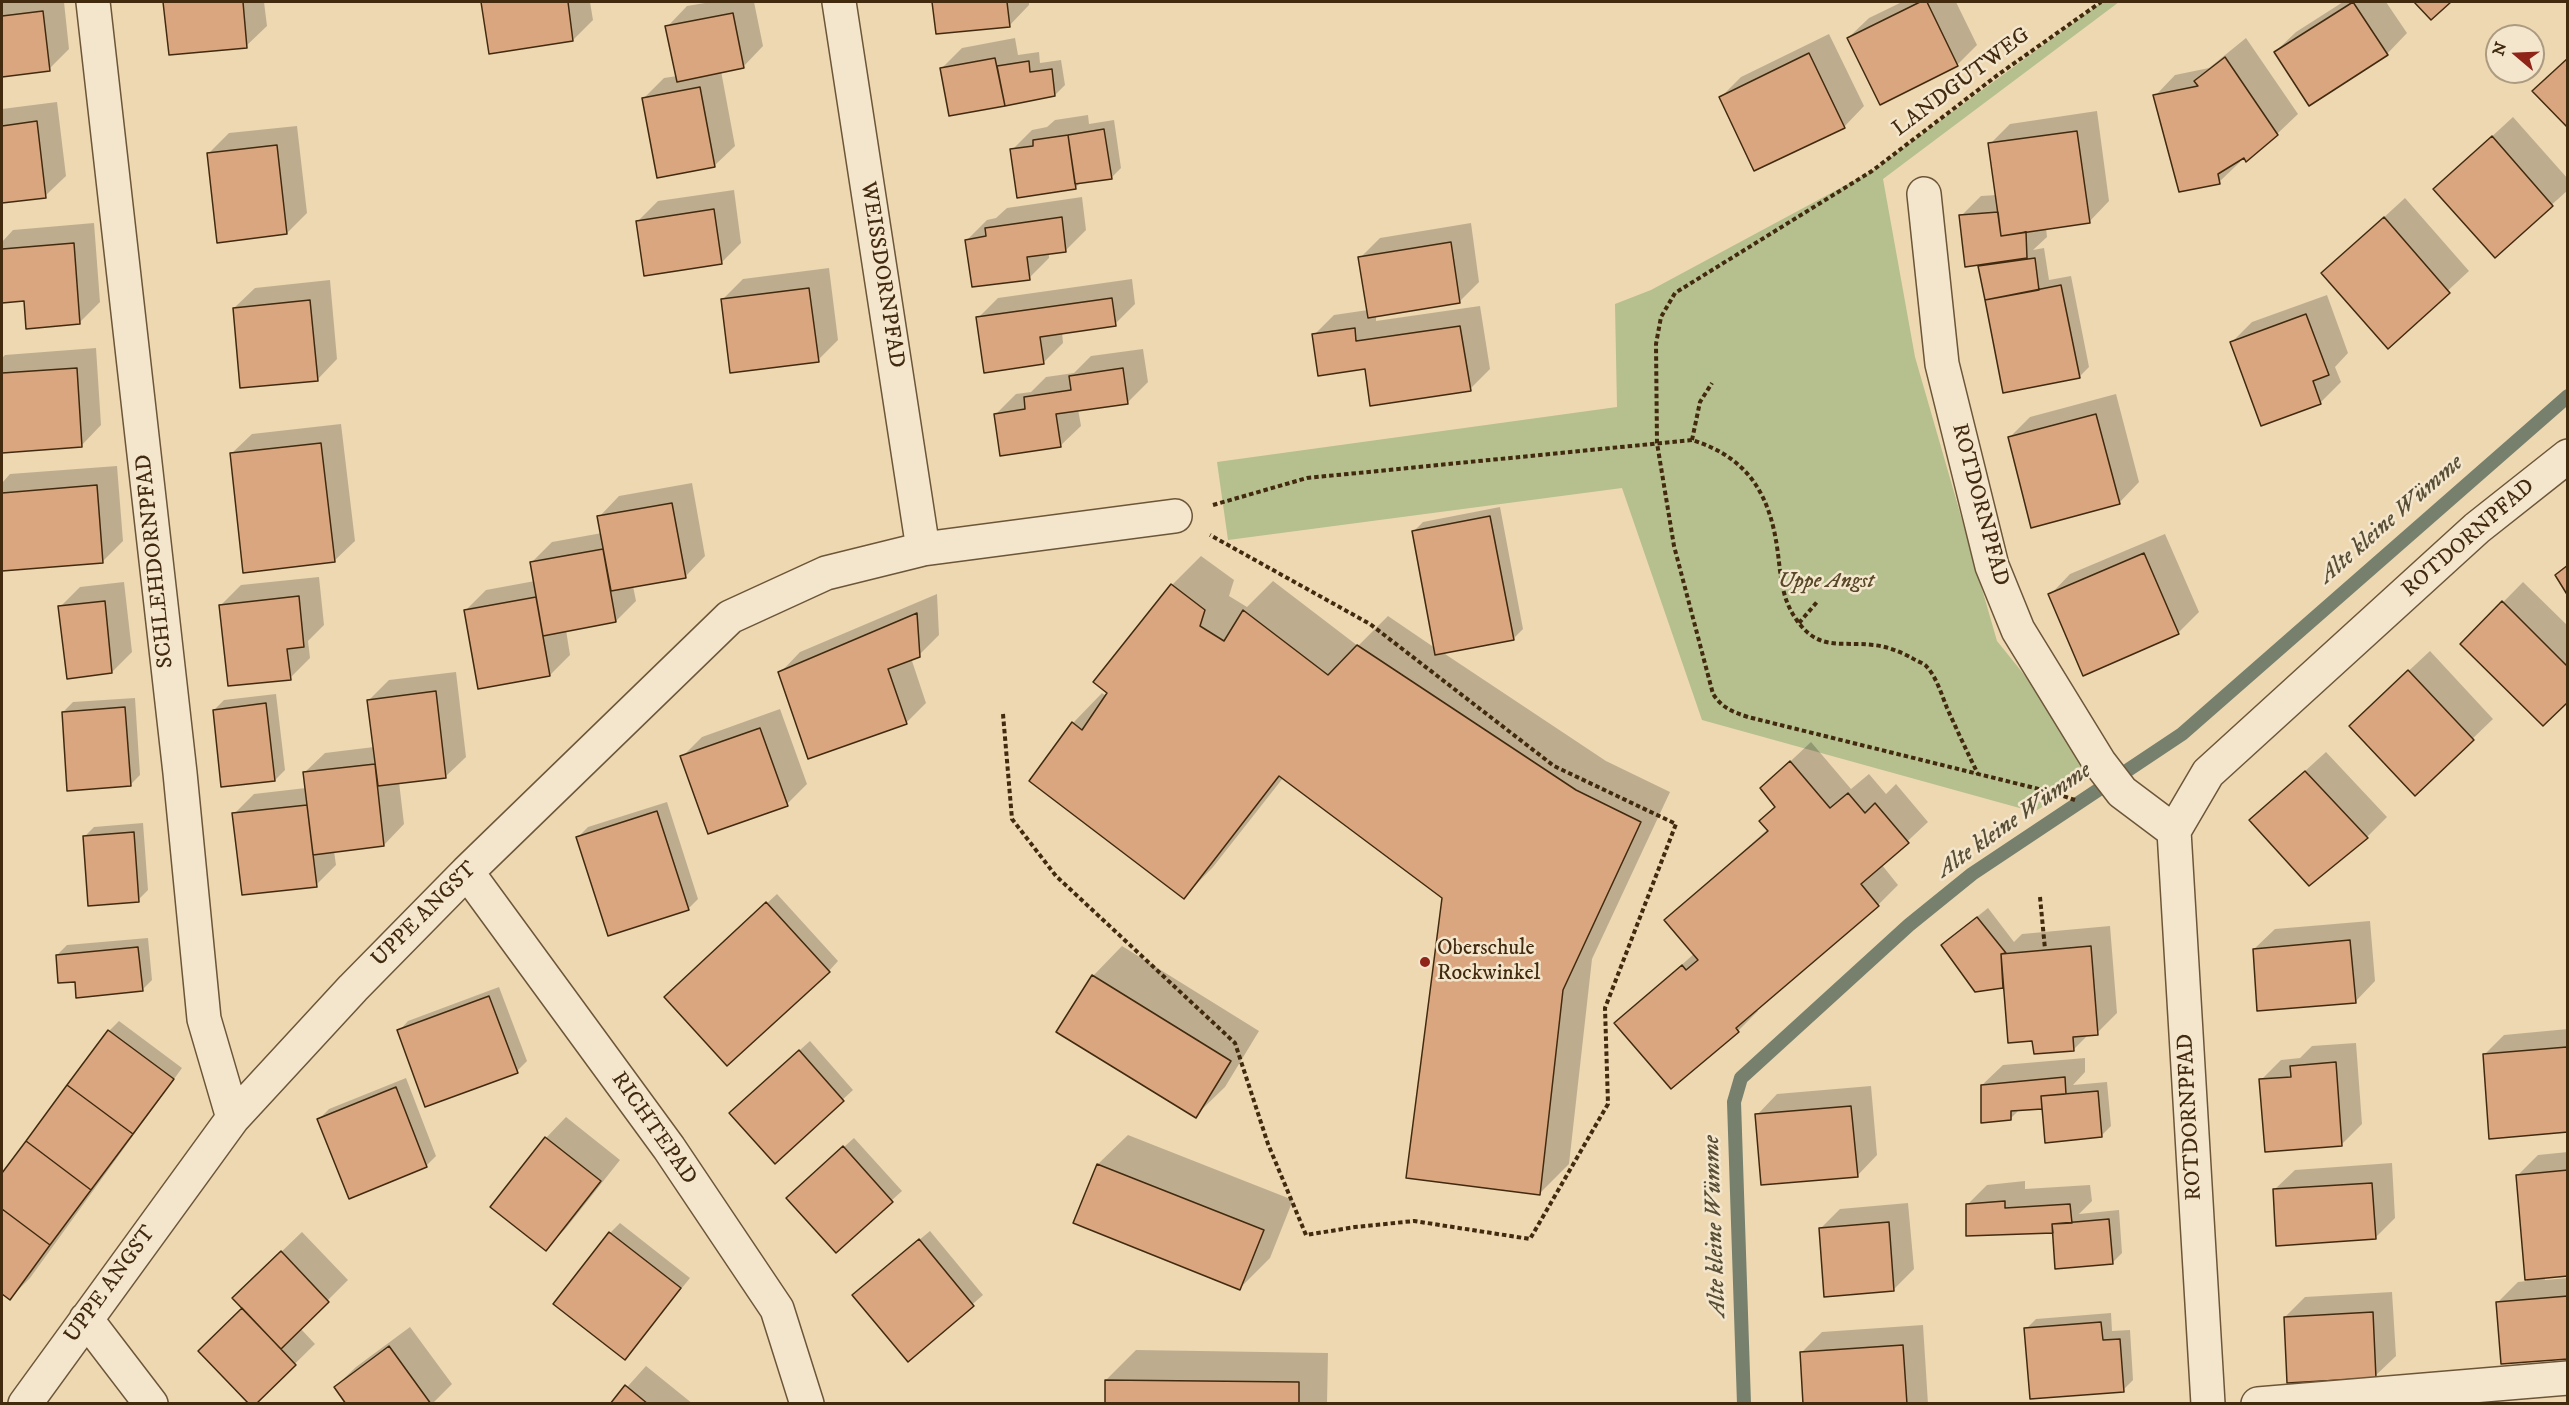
<!DOCTYPE html>
<meta charset="utf-8">
<style>
body{margin:0}
#map{position:relative;width:2569px;height:1405px;overflow:hidden;background:#edd8b2;font-family:"IM FELL DW Pica",serif}
canvas{display:block}
.frame{position:absolute;inset:0;border:3px solid #422a0f;pointer-events:none}
.north{position:absolute;left:2485px;top:24px;width:60px;height:60px;box-sizing:border-box;background:#f3e6cd;border:2px solid #ac9b81;border-radius:50%;rotate:289deg;font-size:16px;font-weight:700;line-height:24px;text-align:center;color:#422a0f}
.north::after{content:'';display:block;margin:auto;width:21px;height:27px;background:#8f2418;clip-path:polygon(50% 0,100% 100%,50% 72%,0 100%)}
</style>
<div id="map">
<canvas width="2569" height="1405"></canvas>
<div class="frame"></div>
<div class="north">N</div>
</div>
<script>
const g = document.querySelector('canvas').getContext('2d');
g.lineJoin = 'round';
function fillPath(path, color) { g.fillStyle = color; g.fill(path, 'evenodd'); }
function trace(path, color, width, dash) { g.strokeStyle = color; g.lineWidth = width; g.lineCap = dash ? 'butt' : 'round'; g.setLineDash(dash || []); g.stroke(path); }
function drawText(font, color, halo, rows, align = 'center') {
  g.font = font + ' "IM FELL DW Pica",serif'; g.lineWidth = 5; g.setLineDash([]); g.textBaseline = 'middle'; g.strokeStyle = halo; g.fillStyle = color; for (const [text, x, y, turn = 0] of rows) {
    g.save(); g.translate(x, y); g.rotate((+turn || 0) * Math.PI / 180); g.textAlign = isNaN(turn) ? turn : align; if (halo) g.strokeText(text, 0, 0); g.fillText(text, 0, 0); g.restore();
  }
}
fillPath(new Path2D(`
 M2102,2H2119L1883,179L1915,357L1997,641L2101,770L2034,812L1702,720L1622,488L1228,540L1217,462L1617,407L1615,304L1651,290L1872,171Z`), '#b6bf8e');
fillPath(new Path2D(`
 M2,2H64L69,49L49,69L2,75Z
 M165,2H264L267,26L246,46L170,53Z
 M483,2H590L593,20L573,40L490,52Z
 M711,2H754L763,46L743,67L721,71L735,146L714,166L644,98L664,78L677,76L667,27L687,6Z
 M934,2H1029V5L1009,26L937,33Z
 M1902,2H1956L1977,45L1957,65L1848,38L1869,18Z
 M2343,2H2386L2407,33L2387,54L2275,52L2296,32Z
 M1829,34L1864,106L1844,127L1721,97L1741,77Z
 M1015,38L1018,55L1039,52L1040,63L1061,60L1065,85L1055,95L1004,105L942,68L962,48Z
 M2246,38L2298,114L2277,134L2239,159L2240,162L2219,182L2155,96L2175,75L2209,68Z
 M57,102L66,176L45,196L2,201V109Z
 M2097,111L2109,201L2089,222L2046,228L2047,237L2033,250L2044,248L2049,280L2071,276L2089,367L2079,377L1980,266L1983,263L1961,216L1981,196L1997,195L1990,144L2010,124Z
 M1088,115L1089,124L1114,120L1121,168L1111,178L1081,182L1075,188L1012,150L1032,130L1047,127L1055,120Z
 M2513,117L2568,179V190L2495,256L2435,189Z
 M297,126L307,213L287,233L208,154L229,133Z
 M734,190L741,243L721,263L638,221L658,201Z
 M1082,197L1086,230L1066,250L1049,253V258L1029,278L967,240L987,220L996,218L1007,208Z
 M2405,198L2469,271L2388,346L2323,273Z
 M94,223L100,302L80,322L25,300L2,302V242L13,230Z
 M1471,223L1479,282L1459,302L1376,316V321L1480,306L1490,369L1470,389L1366,367L1314,335L1334,315L1368,310L1360,258L1380,238Z
 M829,268L838,340L818,360L723,299L743,279Z
 M1132,279L1135,304L1115,324L1062,332L1063,343L1043,363L978,318L998,298Z
 M330,280L337,359L317,380L234,308L255,288Z
 M2327,295L2348,353L2335,367L2341,382L2320,403L2232,342L2252,322Z
 M96,348L101,425L81,446L2,451V358L5,355Z
 M1143,349L1148,382L1128,402L1078,409L1081,426L1060,446L996,414L1016,394L1031,392L1046,377L1074,373L1091,356Z
 M2116,394L2139,482L2119,503L2010,437L2030,417Z
 M341,424L355,541L334,561L231,454L252,434Z
 M117,466L123,541L102,562L2,570V483L10,474Z
 M692,483L705,556L685,577L633,586L636,601L616,621L566,630L570,655L550,675L466,610L486,590L535,581L532,562L552,542L602,533L599,517L619,496Z
 M1500,507L1523,629L1513,639L1442,652L1606,761L1670,792L1592,959L1569,1164L1539,1194L1444,897L1283,778L1213,867L1184,897L1032,780L1073,723L1102,693L1106,696L1172,585L1201,556L1234,580L1229,596L1247,607L1273,581L1358,646L1388,616L1435,648L1413,532L1423,522Z
 M2165,534L2199,612L2179,632L2084,674L2050,595L2070,574Z
 M319,577L324,625L308,641L310,658L290,678L221,605L241,585Z
 M124,582L132,652L112,672L60,607L80,587Z
 M2523,582L2568,626V700L2462,644Z
 M937,594L939,635L919,655L911,658L926,703L906,723L780,673L800,652Z
 M2430,651L2493,719L2415,794L2371,706Z
 M456,672L466,757L445,777L399,782L404,824L384,845L334,851L336,865L316,885L234,814L254,794L306,788L304,773L325,753L374,747L369,700L389,680Z
 M276,694L285,770L275,780L214,710L224,700Z
 M135,698L140,775L130,785L63,712L73,702Z
 M780,709L807,784L787,804L682,757L702,737Z
 M1811,742L1851,789L1869,774L1886,794L1896,784L1928,822L1882,865L1898,885L1878,905L1756,1009L1758,1011L1738,1031L1616,1023L1695,953L1666,920L1768,829L1776,806L1762,788Z
 M2326,752L2387,817L2367,837L2251,820Z
 M667,802L698,899L688,909L578,837L588,827Z
 M143,823L148,890L138,900L84,837L94,827Z
 M777,894L838,961L829,971L676,987Z
 M1988,908L2014,942L2022,934L2110,926L2117,1013L2097,1033L2089,1034L2073,1050L2034,1040L2005,985L2003,987L1953,936Z
 M2370,921L2375,981L2355,1002L2254,949L2275,929Z
 M148,938L152,980L142,990L76,980L57,955L67,945Z
 M1122,946L1259,1031L1225,1087L1195,1116L1093,976Z
 M499,987L527,1061L517,1071L399,1031L408,1021Z
 M119,1021L182,1068L30,1278L10,1298L2,1292V1176L109,1031Z
 M2568,1029V1131L2484,1055L2504,1035Z
 M810,1041L853,1090L775,1162L741,1103Z
 M2356,1043L2362,1124L2342,1144L2261,1080L2281,1060L2300,1058L2312,1046Z
 M2085,1058V1072L2073,1085L2107,1082L2111,1126L2101,1136L2043,1107L2020,1109L2010,1119L1982,1085L2003,1065Z
 M406,1078L436,1156L426,1166L319,1119L329,1109Z
 M1871,1086L1877,1155L1857,1176L1757,1115L1777,1094Z
 M566,1117L620,1160L566,1228L546,1249L492,1206L546,1138Z
 M1128,1135L1293,1200L1270,1258L1240,1288L1075,1222L1098,1164Z
 M854,1138L902,1191L836,1251L798,1188Z
 M2568,1152V1275L2544,1277L2545,1280L2568,1278V1357L2498,1302L2518,1282L2527,1281L2518,1175L2538,1155Z
 M2392,1163L2395,1218L2375,1238L2274,1190L2295,1170Z
 M2025,1181V1189L2090,1185L2092,1201L2079,1214L2119,1210L2122,1253L2112,1263L2054,1231L1967,1205L1987,1185Z
 M1908,1203L1914,1269L1894,1289L1820,1229L1840,1209Z
 M620,1223L690,1278L625,1358L610,1233Z
 M930,1231L983,1295L909,1360L864,1286Z
 M302,1232L348,1280L300,1328L315,1344L254,1404L243,1308L254,1278Z
 M2392,1292L2396,1356L2375,1376L2285,1317L2305,1297Z
 M2111,1313L2112,1331L2130,1330L2133,1380L2123,1390L2026,1329L2036,1319Z
 M1923,1325L1928,1404H1805L1801,1353L1822,1332Z
 M410,1327L452,1384L432,1404H348L335,1387L356,1367Z
 M1136,1350L1328,1353L1327,1404H1106V1380Z
 M646,1366L693,1404H612Z`), '#0003');
trace(new Path2D(`
 M1744,1404L1734,1102L1741,1078L1909,925L1972,874L2182,734L2568,396`), '#76806d', 14);
const building = new Path2D(`
 M163,2H243L247,48L169,55Z
 M481,2H568L573,41L489,54Z
 M932,2H1007L1010,27L936,34Z
 M1920,2H1927L1958,66L1880,105L1847,38Z
 M2353,2L2388,55L2309,106L2274,52Z
 M2414,2H2451L2431,20Z
 M43,11L50,71L2,77V16Z
 M733,13L744,68L677,82L665,26Z
 M1809,53L1845,128L1754,171L1719,97Z
 M2225,57L2278,135L2246,162L2244,158L2218,174L2220,184L2179,192L2153,95L2198,86L2194,81Z
 M995,58L1005,106L949,116L940,68Z
 M2568,58V128L2532,91Z
 M1029,61L1030,72L1052,69L1055,96L1005,106L997,66Z
 M700,87L715,167L657,178L642,98Z
 M37,121L46,198L2,203V126Z
 M1104,129L1112,179L1075,184L1068,135Z
 M2077,131L2090,223L2001,236L1988,143Z
 M1068,135L1076,189L1017,198L1010,149L1033,146V140Z
 M2492,136L2553,206L2495,258L2433,189Z
 M277,145L287,234L217,243L207,153Z
 M714,209L722,264L644,276L636,221Z
 M1998,212L2001,236L2026,232L2027,258L1965,267L1959,215Z
 M1062,217L1066,252L1027,257L1030,280L972,287L965,240L986,236L985,228Z
 M2384,217L2450,293L2388,349L2321,273Z
 M1451,242L1460,303L1368,318L1358,257Z
 M74,243L80,324L26,329L24,301L2,303V249Z
 M2035,258L2039,290L1985,300L1978,266Z
 M2061,285L2080,378L2003,393L1985,300Z
 M809,288L819,362L730,373L721,299Z
 M1112,298L1116,326L1040,337L1044,364L984,373L976,317Z
 M310,300L318,381L240,388L233,308Z
 M2306,314L2329,375L2313,381L2321,404L2261,426L2230,342Z
 M1460,326L1471,391L1370,406L1365,369L1318,376L1312,334L1355,328L1356,341Z
 M77,368L82,447L2,453V373Z
 M1123,368L1128,404L1056,414L1061,447L1000,456L994,414L1025,409L1024,397L1071,390L1069,376Z
 M2096,414L2120,504L2031,528L2008,437Z
 M321,443L335,562L243,573L230,453Z
 M97,485L103,563L2,571V493Z
 M672,503L686,578L611,591L597,516Z
 M1490,516L1514,640L1435,655L1412,531Z
 M603,549L616,622L543,636L530,562Z
 M2144,553L2179,634L2083,676L2048,594Z
 M2568,565V596L2555,575Z
 M1171,584L1205,610L1200,626L1224,641L1243,610L1328,675L1357,645L1576,790L1641,822L1563,990L1540,1195L1406,1178L1442,898L1279,776L1184,899L1029,781L1072,722L1082,730L1107,693L1093,682Z
 M299,596L304,647L287,649L291,680L228,686L219,605Z
 M536,597L550,676L478,689L464,610Z
 M105,601L112,673L67,679L58,606Z
 M2502,601L2568,667V702L2543,726L2460,644Z
 M917,613L920,657L888,669L907,724L808,759L778,672Z
 M2408,670L2474,740L2415,796L2349,726Z
 M436,691L446,778L378,786L367,700Z
 M266,703L275,781L221,787L213,710Z
 M125,707L131,786L67,791L62,712Z
 M760,728L788,806L708,834L680,756Z
 M1790,761L1830,808L1848,793L1865,813L1875,803L1909,843L1861,884L1879,906L1736,1028L1739,1032L1671,1089L1614,1023L1682,965L1686,970L1698,960L1664,920L1768,831L1759,821L1775,807L1760,788Z
 M375,764L384,846L313,855L303,772Z
 M2305,771L2368,838L2309,886L2249,820Z
 M307,805L317,887L242,895L232,813Z
 M657,811L689,910L608,936L576,837Z
 M134,832L139,902L88,906L83,836Z
 M766,902L830,972L727,1066L664,997Z
 M1977,917L2006,953L2001,954L2003,988L1975,992L1941,945Z
 M2350,940L2356,1003L2257,1011L2253,949Z
 M2091,946L2098,1035L2073,1037L2074,1051L2034,1054L2032,1041L2008,1043L2001,954Z
 M138,947L143,991L76,998L75,982L58,983L56,955Z
 M1092,975L1231,1061L1196,1118L1056,1032Z
 M489,996L518,1073L425,1107L397,1030Z
 M108,1030L174,1079L133,1134L67,1085Z
 M2567,1047L2568,1132L2489,1139L2483,1054Z
 M799,1050L844,1101L775,1164L729,1113Z
 M2336,1062L2342,1146L2265,1152L2259,1079L2291,1077L2290,1066Z
 M2065,1077L2066,1094L2041,1096L2042,1109L2011,1111V1120L1981,1123V1085Z
 M67,1085L133,1134L91,1190L26,1141Z
 M396,1087L427,1167L349,1199L317,1119Z
 M2098,1091L2102,1137L2045,1143L2041,1096Z
 M1851,1106L1858,1177L1761,1185L1755,1114Z
 M545,1137L601,1181L546,1251L490,1207Z
 M26,1141L91,1190L50,1245L2,1209V1173Z
 M843,1146L893,1202L836,1253L786,1198Z
 M1097,1164L1264,1230L1240,1290L1073,1223Z
 M2568,1170V1276L2525,1280L2516,1175Z
 M2372,1183L2376,1239L2276,1246L2273,1189Z
 M2005,1201V1208L2070,1204L2072,1223L2052,1224L2053,1233L1966,1236V1204Z
 M2,1209L50,1245L10,1300L2,1294Z
 M2109,1219L2113,1264L2055,1269L2052,1224Z
 M1889,1222L1894,1291L1824,1297L1819,1228Z
 M609,1232L681,1288L625,1360L553,1304Z
 M919,1239L974,1306L908,1362L852,1295Z
 M281,1251L329,1302L281,1349L232,1298Z
 M2568,1296V1359L2501,1364L2496,1302Z
 M242,1308L296,1365L256,1404H249L198,1351Z
 M2373,1312L2376,1378L2287,1383L2284,1317Z
 M2101,1322L2103,1340L2120,1339L2124,1392L2030,1399L2024,1328Z
 M1903,1345L1907,1404H1803L1800,1352Z
 M389,1346L431,1404H346L334,1387Z
 M1105,1380L1299,1382V1404H1105Z
 M625,1385L648,1404H610Z`);
fillPath(building, '#d9a67f');
trace(building, '#422a0f', 1.5);
const minor = new Path2D(`
 M93,2L180,773L204,1019L233,1118
 M839,2L923,549
 M1924,194L1942,364L1992,566L2018,630L2099,762L2122,792L2174,831
 M467,872L669,1148L777,1309L807,1404
 M86,1319L151,1404
 M25,1404L233,1118L353,988L467,872L730,617L826,573L923,549L1175,516
 M2208,1404L2174,831L2208,773L2477,528L2568,456
 M2258,1404L2568,1378`);
trace(minor, '#6d5638', 36);
trace(new Path2D(`
 M1692,440L1700,402L1712,383
 M1213,505L1307,478L1692,440C1750,458 1771,497 1778,554C1781,578 1782,599 1796,619C1818,652 1841,641 1873,645C1886,646 1901,652 1912,658C1916,661 1924,663 1927,667C1937,678 1942,696 1947,708C1957,730 1967,752 1978,774
 M1799,623L1817,602
 M1003,714L1012,819L1056,876L1235,1043L1268,1144L1306,1235L1355,1227L1414,1221L1530,1239L1608,1104L1605,1008L1676,824L1554,766L1370,624L1210,535
 M2075,800L2051,792L1748,717C1733,712 1722,708 1713,694L1674,546L1657,443L1656,344L1661,317L1675,293L1872,171L1999,74L2101,2
 M2040,897L2045,949`), '#422a0f', 4, [4.5, 3]);
trace(minor, '#f3e6cd', 33);
for (const [x, y, r, color] of [
 [1425,962,6,"#8f2418"]
]) { const dot = new Path2D(); dot.arc(x, y, r, 0, 2 * Math.PI); g.fillStyle = color; g.fill(dot); trace(dot, '#f3e6cd', 2); }
drawText('22px', '#422a0f', '#f3e6cd', [
 ["LANDGUTWEG",1962,83,-37],
 ["WEISSDORNPFAD",881,275,81],
 ["ROTDORNPFAD",1979,505,75],
 ["ROTDORNPFAD",2469,539,-41],
 ["SCHLEHDORNPFAD",156,561,-96],
 ["UPPE ANGST",425,915,-45],
 ["ROTDORNPFAD",2191,1117,-93],
 ["RICHTEPAD",653,1129,55],
 ["UPPE ANGST",111,1285,-54]
]);
drawText('italic 22px', '#594828', '#f3e6cd', [
 ["Uppe Angst",1826,582]
]);
drawText('22px', '#422a0f', '#f3e6cd', [
 ["Oberschule",1437,949],
 ["Rockwinkel",1437,974]
], 'left');
drawText('italic 24px', '#584e36', '#f3e6cd', [
 ["Alte kleine Wümme",2392,520,-41],
 ["Alte kleine Wümme",2015,821,-35],
 ["Alte kleine Wümme",1716,1226,-92]
]);
</script>
